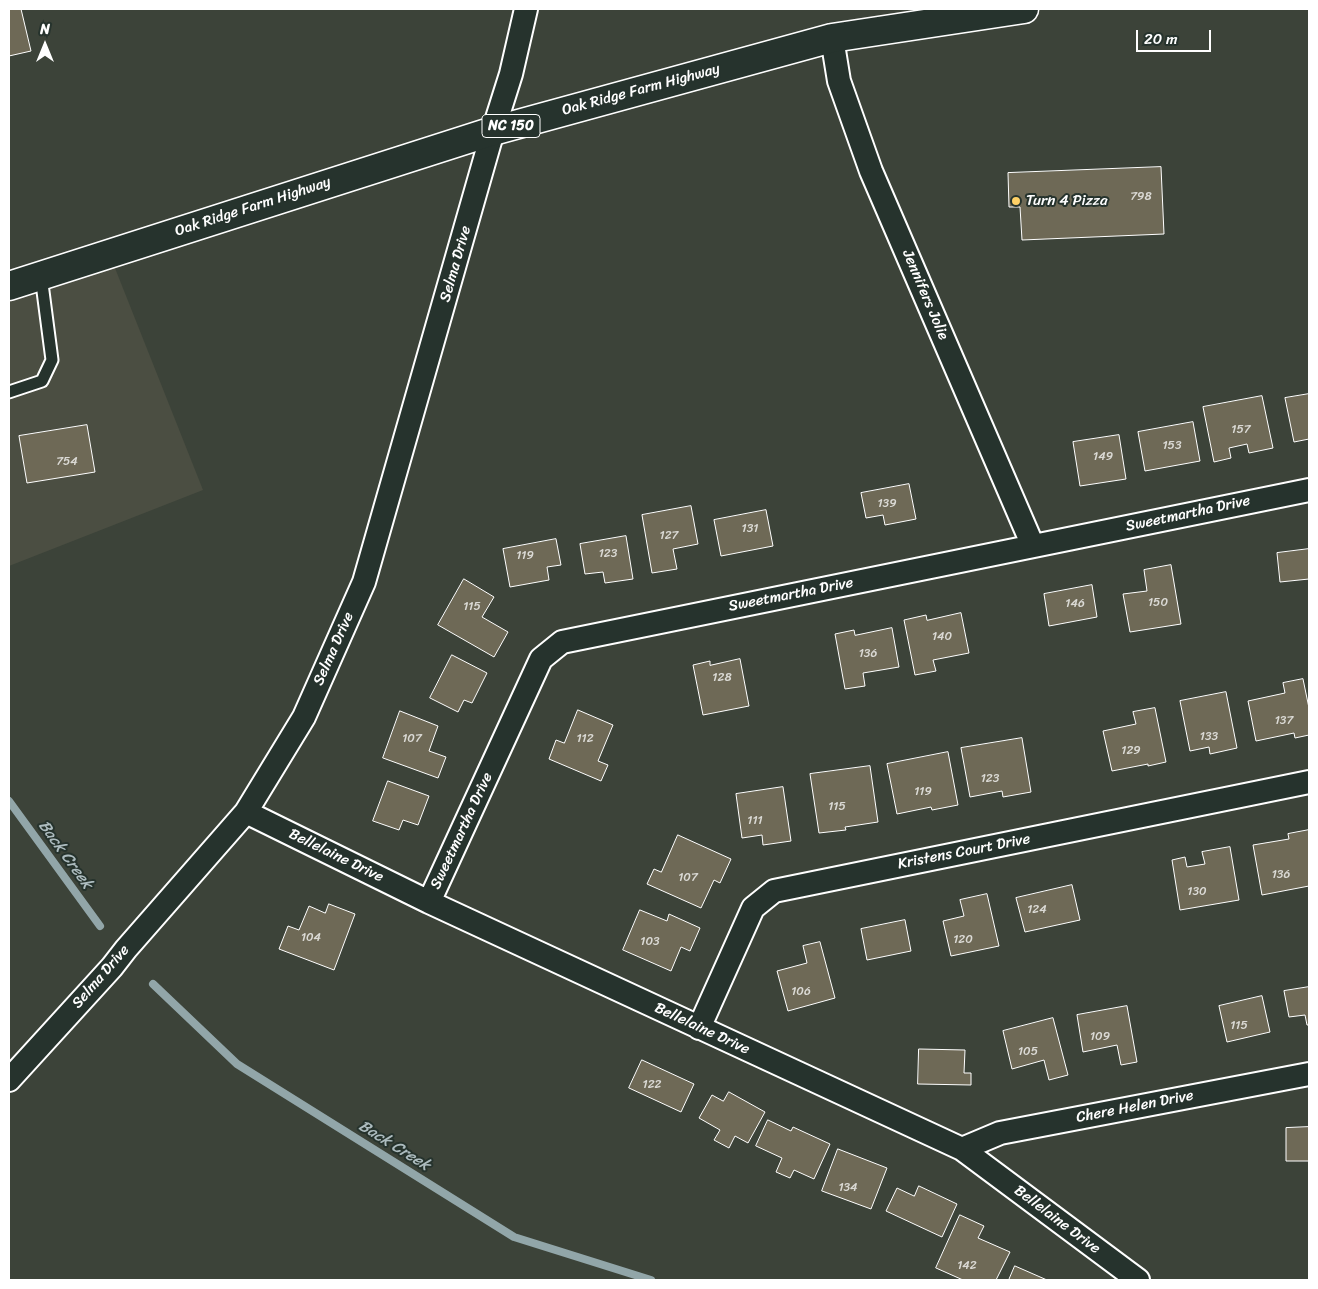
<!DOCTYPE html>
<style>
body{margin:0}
#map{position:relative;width:1318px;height:1289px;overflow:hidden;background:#3c4339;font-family:Sriracha,sans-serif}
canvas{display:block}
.frame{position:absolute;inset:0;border:10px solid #fff;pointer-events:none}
.north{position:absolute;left:20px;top:20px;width:50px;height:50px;-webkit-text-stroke:4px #26332d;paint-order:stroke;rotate:0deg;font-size:14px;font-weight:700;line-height:20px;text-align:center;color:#fff}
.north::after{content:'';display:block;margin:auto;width:18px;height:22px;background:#fff;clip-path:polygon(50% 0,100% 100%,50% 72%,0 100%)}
.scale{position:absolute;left:1136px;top:30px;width:75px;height:22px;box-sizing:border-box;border:2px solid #fff;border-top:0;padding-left:6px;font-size:15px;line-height:18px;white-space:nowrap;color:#fff;-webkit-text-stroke:4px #26332d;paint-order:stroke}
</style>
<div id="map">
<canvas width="1318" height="1289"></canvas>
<div class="frame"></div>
<div class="north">N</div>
<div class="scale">20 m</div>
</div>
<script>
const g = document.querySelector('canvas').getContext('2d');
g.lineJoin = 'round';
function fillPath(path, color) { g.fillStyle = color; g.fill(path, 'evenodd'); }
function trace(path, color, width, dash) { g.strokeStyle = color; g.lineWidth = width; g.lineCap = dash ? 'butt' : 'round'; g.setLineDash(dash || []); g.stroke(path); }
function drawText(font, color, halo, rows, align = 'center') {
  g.font = font + ' Sriracha,sans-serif'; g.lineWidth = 4; g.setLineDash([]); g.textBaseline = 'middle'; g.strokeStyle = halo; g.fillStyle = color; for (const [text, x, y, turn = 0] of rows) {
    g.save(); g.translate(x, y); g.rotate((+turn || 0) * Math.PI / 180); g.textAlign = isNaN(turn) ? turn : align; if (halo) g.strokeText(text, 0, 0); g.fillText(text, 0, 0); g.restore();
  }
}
fillPath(new Path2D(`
 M109,253L203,490L9,566V286Z`), '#4b4e42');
trace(new Path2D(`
 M9,801L100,926
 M153,984L237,1064L514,1237L651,1280`), '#92a6a9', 8);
const building = new Path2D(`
 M9,9H21L31,51L9,56Z
 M1161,167L1164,234L1022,240L1020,207H1009L1008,173Z
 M1309,394V439L1294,442L1285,398Z
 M1262,396L1273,448L1249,453L1247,444L1229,448L1231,458L1214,462L1203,407Z
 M1193,422L1200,461L1145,471L1138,432Z
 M87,425L95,472L27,483L19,436Z
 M1119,435L1126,479L1080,486L1073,442Z
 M909,484L916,519L885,525L883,515L866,518L861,493Z
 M691,506L698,544L673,549L677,569L652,573L642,515Z
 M766,510L773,546L721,556L714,520Z
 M626,536L633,579L605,583L603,572L585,574L580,544Z
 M556,539L561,565L547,567L549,580L510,587L503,549Z
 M1309,549V579L1280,582L1277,553Z
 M1171,565L1181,624L1130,632L1123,594L1147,591L1144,570Z
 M464,579L494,597L482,617L508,632L494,657L438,625Z
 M1092,585L1097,617L1049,626L1044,594Z
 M961,613L969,653L933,660L936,671L915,675L904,620L926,615L927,620Z
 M892,628L899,667L863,673L865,686L845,689L835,634L854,630L855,635Z
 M452,655L487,673L472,703L464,700L458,712L430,698Z
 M740,659L749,706L703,715L693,665L710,661V665Z
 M1303,679L1309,708V735L1295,738L1294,733L1256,741L1248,701L1285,693L1283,683Z
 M1226,692L1237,748L1210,754L1209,747L1190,751L1180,701Z
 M1155,708L1166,762L1148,766V764L1112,771L1103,731L1136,724L1133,712Z
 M578,710L613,725L598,761L608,765L601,781L549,759L556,740L564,743Z
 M400,711L438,726L429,751L446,757L438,778L383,758Z
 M1022,738L1031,792L1003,797L1002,791L970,797L961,748Z
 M948,752L958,805L932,810L931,807L897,814L887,764Z
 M870,766L878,822L845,827L846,830L819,833L810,774Z
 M388,781L429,796L418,825L403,820L399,830L373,821Z
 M783,787L791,841L763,845L762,835L742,838L736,794Z
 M1309,830V886L1262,895L1253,845L1289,839L1288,834Z
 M678,835L731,859L720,883L714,880L701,908L647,884L654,869L661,872Z
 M1230,847L1239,900L1180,910L1172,860L1185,857L1187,867L1205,864L1202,852Z
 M1072,885L1080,920L1025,932L1016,898Z
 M987,894L999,946L951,956L943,921L964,916L960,900Z
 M329,904L355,914L334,970L279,949L288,926L299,930L309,906L325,913Z
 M640,910L667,921L669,914L700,928L690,951L681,947L671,971L623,950Z
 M905,920L911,951L867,960L861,929Z
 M820,942L835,998L788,1011L777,971L807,963L803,946Z
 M1309,987V1025H1307L1305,1015L1289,1017L1284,991Z
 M1262,996L1270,1032L1227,1042L1219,1006Z
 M1127,1006L1137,1062L1121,1065L1117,1045L1083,1052L1077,1015Z
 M1053,1018L1068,1075L1049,1080L1044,1060L1012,1069L1003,1031Z
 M919,1049L965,1050L964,1073H971V1085L918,1084Z
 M642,1060L694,1084L681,1112L629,1088Z
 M729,1092L765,1112L748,1143L735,1136L729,1148L714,1140L720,1130L699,1118L712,1095L723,1101Z
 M768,1120L791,1131L793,1127L830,1144L814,1179L794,1170L790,1178L776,1172L782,1158L756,1146Z
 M1309,1127V1161H1286V1128Z
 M838,1149L887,1168L871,1209L822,1191Z
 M919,1186L957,1204L942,1237L886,1211L897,1188L914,1196Z
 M960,1215L984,1226L978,1238L1010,1252L996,1280H963L936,1268Z
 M1015,1266L1047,1280H1009Z`);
fillPath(building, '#6e6956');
trace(building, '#fff', 1);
const service = new Path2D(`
 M9,392L42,381L52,360L41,276`);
const minor = new Path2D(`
 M832,38L839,81L871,171L1033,546
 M246,812L429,902L962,1149L1138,1280
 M429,902L541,659L562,642L1309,490
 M699,1028L753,908L774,891L1309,782
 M9,1080L112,967L126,949L246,812L304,717L364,582L493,131L511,74L526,9
 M962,1149L1000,1133L1309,1074`);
const primary = new Path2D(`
 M9,286L493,131L832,38L1024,9`);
trace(service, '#fff', 15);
trace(minor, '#fff', 26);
trace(primary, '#fff', 31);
trace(service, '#26332d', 11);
trace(minor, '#26332d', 22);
trace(primary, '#26332d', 28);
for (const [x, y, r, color] of [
 [1016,201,5,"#ffd166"]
]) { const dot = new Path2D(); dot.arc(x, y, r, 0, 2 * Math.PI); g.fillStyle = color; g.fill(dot); trace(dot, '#26332d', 2); }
drawText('12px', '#dbdad5', null, [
 ["798",1141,197],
 ["157",1241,430],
 ["153",1172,446],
 ["149",1103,457],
 ["754",67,462],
 ["139",887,504],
 ["131",750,529],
 ["127",669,536],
 ["123",608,554],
 ["119",525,556],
 ["150",1158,603],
 ["146",1075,604],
 ["115",472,607],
 ["140",942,637],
 ["136",868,654],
 ["128",722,678],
 ["137",1284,721],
 ["133",1209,737],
 ["107",412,739],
 ["112",585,739],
 ["129",1131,751],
 ["123",990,779],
 ["119",923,792],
 ["115",837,807],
 ["111",755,821],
 ["136",1281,875],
 ["107",688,878],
 ["130",1197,892],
 ["124",1037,910],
 ["104",311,938],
 ["120",963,940],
 ["103",650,942],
 ["106",801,992],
 ["115",1239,1026],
 ["109",1100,1037],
 ["105",1028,1052],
 ["122",652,1085],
 ["134",848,1188],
 ["142",967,1266]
]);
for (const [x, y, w] of [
 [511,126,58]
]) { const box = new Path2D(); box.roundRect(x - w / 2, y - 11.5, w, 23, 4); g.fillStyle = '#26332d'; g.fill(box); trace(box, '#fff', 1); }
drawText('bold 14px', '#fff', null, [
 ["NC 150",511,126]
]);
drawText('15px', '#fff', '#26332d', [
 ["Oak Ridge Farm Highway",641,90,-15],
 ["Oak Ridge Farm Highway",253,207,-18],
 ["Selma Drive",456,264,-74],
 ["Jennifers Jolie",925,295,67],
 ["Sweetmartha Drive",1188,514,-12],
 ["Sweetmartha Drive",791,595,-11],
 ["Selma Drive",334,649,-66],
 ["Sweetmartha Drive",462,831,-65],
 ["Kristens Court Drive",964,852,-11],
 ["Bellelaine Drive",336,856,26],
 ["Selma Drive",101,977,-49],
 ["Bellelaine Drive",702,1029,25],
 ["Chere Helen Drive",1135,1107,-11],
 ["Bellelaine Drive",1057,1220,37]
]);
drawText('15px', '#fff', '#26332d', [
 ["Turn 4 Pizza",1026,201]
], 'left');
drawText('italic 16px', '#adbcbf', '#26332d', [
 ["Back Creek",65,855,54],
 ["Back Creek",394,1146,32]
]);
</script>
